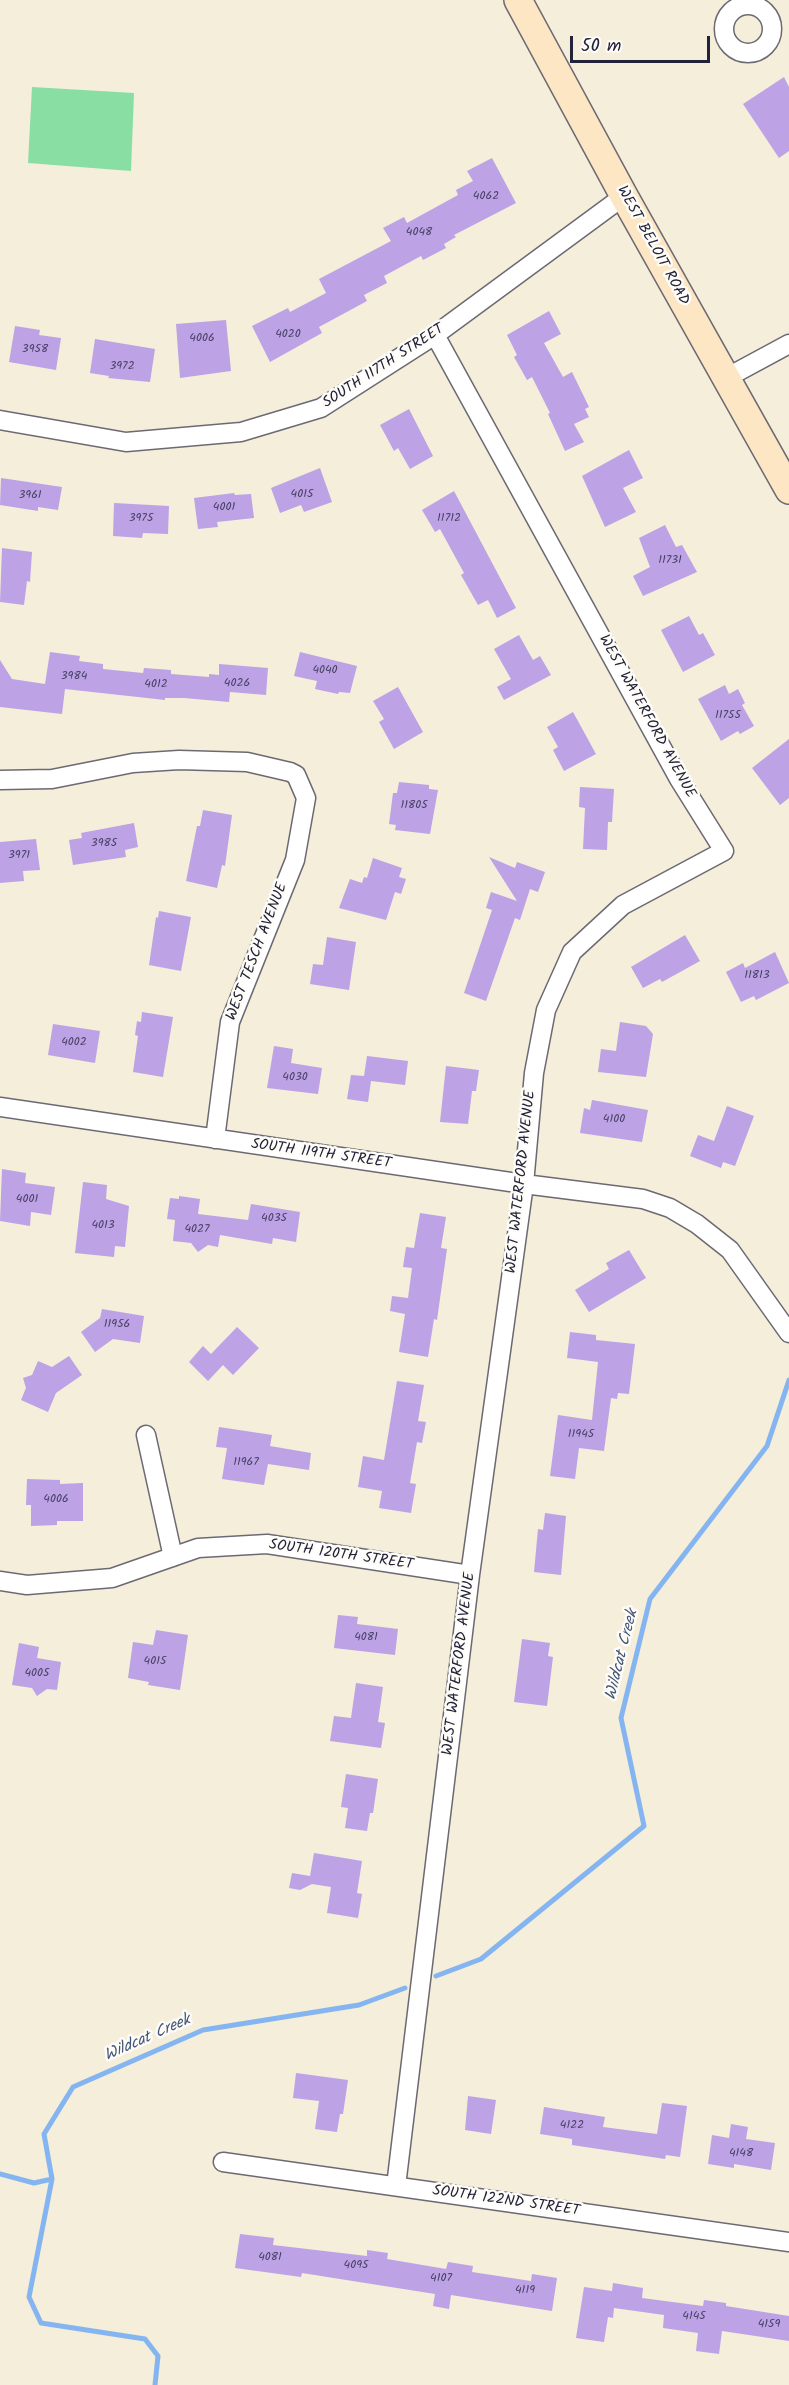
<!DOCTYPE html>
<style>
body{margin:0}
#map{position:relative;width:789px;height:2385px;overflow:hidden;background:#f4eeda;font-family:Kalam,sans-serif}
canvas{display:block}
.scale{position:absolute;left:570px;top:36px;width:140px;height:27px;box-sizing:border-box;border:3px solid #22223b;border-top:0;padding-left:8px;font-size:18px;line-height:21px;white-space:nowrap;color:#22223b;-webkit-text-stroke:4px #fdfcf7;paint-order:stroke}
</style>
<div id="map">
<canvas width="789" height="2385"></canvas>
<div class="scale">50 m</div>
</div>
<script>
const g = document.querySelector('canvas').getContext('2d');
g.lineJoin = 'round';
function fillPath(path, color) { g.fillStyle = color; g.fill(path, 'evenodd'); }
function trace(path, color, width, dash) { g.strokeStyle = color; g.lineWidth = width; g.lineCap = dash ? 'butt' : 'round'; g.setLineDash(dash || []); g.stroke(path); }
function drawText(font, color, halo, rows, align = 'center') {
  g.font = font + ' Kalam,sans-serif'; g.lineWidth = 5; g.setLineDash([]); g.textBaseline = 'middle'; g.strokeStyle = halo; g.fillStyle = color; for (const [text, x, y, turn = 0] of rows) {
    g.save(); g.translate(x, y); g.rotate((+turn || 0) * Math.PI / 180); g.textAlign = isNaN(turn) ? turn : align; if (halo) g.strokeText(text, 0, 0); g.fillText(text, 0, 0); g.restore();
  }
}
fillPath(new Path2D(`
 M32,87L134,93L131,171L28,163Z`), '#89dfa3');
trace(new Path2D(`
 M436,1976L481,1959L644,1826L621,1718L650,1599L767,1446L789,1380
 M0,2174L34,2183L52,2179
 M155,2385L158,2356L145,2339L41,2323L29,2297L52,2179L44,2134L73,2087L203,2030L359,2005L405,1988`), '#85b5f0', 5);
fillPath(new Path2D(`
 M784,77L789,87V151L779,158L743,104Z
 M492,158L516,203L454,235L456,237L444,244L446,248L423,260L421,256L384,276L387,283L364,295L367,301L319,327L322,333L270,362L252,326L288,308L290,312L326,293L319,279L391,241L383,228L404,217L407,223L458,195L456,190L473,181L467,171Z
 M549,311L561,334L544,343L563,377L572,372L589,407L585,409L589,417L574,424L584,442L565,451L548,414L550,413L532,377L527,380L514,357L517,355L507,335Z
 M226,320L231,371L180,378L176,324Z
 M15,326L40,330L39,335L61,338L56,370L9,362Z
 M95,339L155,349L150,382L108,378L109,376L90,373Z
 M409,409L433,456L410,469L398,448L394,451L380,425Z
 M629,450L643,478L623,488L636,512L605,527L582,476Z
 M320,468L332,502L304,512L301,505L280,513L271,488Z
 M1,478L62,487L58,510L38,507V511L0,505Z
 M454,491L516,608L497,618L488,600L478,605L461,575L464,573L440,529L435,532L422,510Z
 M234,493L235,495L251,494L254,518L217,522L218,527L198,529L194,498Z
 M114,503L169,506L168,534L143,533L142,538L113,536Z
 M665,525L676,547L682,545L697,572L643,596L633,576L650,567L639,538Z
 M2,548L32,552L30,582L27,581L24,605L0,602Z
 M689,616L699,635L703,633L715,655L683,672L661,630Z
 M519,635L533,660L540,656L551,675L504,700L497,687L511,679L494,649Z
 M50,652L80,656L79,661L103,664V669L143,673L144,668L171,670V674L209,677V674L219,675V664L268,668L266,695L230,692L229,702L184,698H165V700L65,689L62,714L0,707V660L12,679L45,684Z
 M300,652L357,666L350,693L339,692L338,694L315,689L317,681L294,676Z
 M725,685L729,694L738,689L745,703L742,705L754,726L740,734L738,731L721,741L698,699Z
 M398,687L423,732L394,749L379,722L384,719L373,701Z
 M573,712L596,754L564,771L553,750L558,747L547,727Z
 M789,739V798L780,805L752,768Z
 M399,782L429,785V789L438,790L430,834L395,830L396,825L389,824L393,793H397Z
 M580,787L614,789L612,822H608L607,850L583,849L585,808L579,807Z
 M203,810L232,815L225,866L222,865L217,888L186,881L197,826H200Z
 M134,823L138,847L125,850L126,857L73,865L69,840L82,838L81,833Z
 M36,839L40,870L23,871L24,881L0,883V842Z
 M489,857L515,868L517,862L545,872L538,892L530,889L520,920L515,918L486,1001L464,993L492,910L486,908L491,892L517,901Z
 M373,858L402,868L399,877L406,879L401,894L395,892L386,920L339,908L350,879L362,883L364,877L367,878Z
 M159,911L191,917L181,971L149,965L156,917L158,918Z
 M685,935L700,961L662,982L660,979L643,988L631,967Z
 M327,937L356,942L349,990L310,984L313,964L323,965Z
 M775,952L789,983L756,1000L754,996L741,1002L726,972L743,963L745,968Z
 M142,1012L173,1017L163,1077L133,1072L138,1036L135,1035L137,1021L141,1022Z
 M620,1022L646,1026L653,1034L646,1077L598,1072L601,1049L616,1051Z
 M53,1024L100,1031L95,1063L48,1055Z
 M274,1046L293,1049L291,1063L322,1068L318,1094L267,1088Z
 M367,1056L408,1061L405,1085L371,1081L368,1102L347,1099L351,1075L364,1076Z
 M446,1066L479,1070L476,1091H472L468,1124L440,1122Z
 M592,1100L648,1110L642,1142L580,1133L584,1108L590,1110Z
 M727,1106L754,1116L735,1166L723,1162L721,1168L690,1156L698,1135L714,1141Z
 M2,1169L26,1173L25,1183L55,1187L51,1215L31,1212L30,1226L0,1221Z
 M83,1182L107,1185L106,1199L129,1206L125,1247L115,1246L114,1257L75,1253Z
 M179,1196L200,1199L198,1214L248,1220L251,1204L300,1212L296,1242L273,1238L272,1244L220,1235L218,1247L208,1245L198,1252L191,1243L173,1241L175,1220L167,1219L170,1198L179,1199Z
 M420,1213L446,1217L441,1248L447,1249L437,1320L434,1319L428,1357L399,1352L405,1314L390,1311L392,1296L408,1298L412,1268L403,1267L406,1247L414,1248Z
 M629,1250L646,1278L589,1312L575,1290L609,1269L606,1263Z
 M102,1309L144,1316L140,1343L113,1339L95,1352L81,1332L100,1318Z
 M237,1327L259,1348L233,1375L223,1365L208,1381L189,1362L203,1346L211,1354Z
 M570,1332L596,1335V1340L635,1344L629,1394L618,1393L617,1399L611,1398L604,1451L579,1448L575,1479L550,1476L558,1415L592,1420L598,1362L567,1358Z
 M69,1356L82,1375L56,1393L48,1412L21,1400L26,1388L23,1378L32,1375L38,1361L52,1367Z
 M397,1381L424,1385L418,1421L426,1422L422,1443L417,1442L410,1483L416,1484L411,1513L379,1508L382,1491L358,1487L363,1456L384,1460Z
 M219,1427L272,1435L270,1446L311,1453L309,1470L268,1464L264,1485L222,1479L227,1448L216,1447Z
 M27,1479L60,1480V1484L83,1483V1521H57V1525L31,1526V1505H26Z
 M545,1513L566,1516L561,1575L534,1572L538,1529L543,1530Z
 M338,1615L358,1617L357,1624L398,1629L395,1655L334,1648Z
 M156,1630L188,1635L180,1690L148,1685L149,1682L128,1678L133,1642L153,1645Z
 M522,1639L550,1643L548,1656L553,1657L547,1706L514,1702Z
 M19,1643L39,1647L37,1658L61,1662L57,1690L47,1689L37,1696L32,1688L12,1685Z
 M356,1683L383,1687L378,1722L385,1723L381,1748L330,1741L334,1716L351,1718Z
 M346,1774L378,1779L373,1813H370L367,1831L345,1828L348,1808L341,1807Z
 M314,1853L362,1861L357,1893L362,1894L358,1918L327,1913L331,1887L312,1884L300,1890L289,1888L292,1873L310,1876Z
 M296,2073L348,2080L343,2114H340L337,2132L315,2129L319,2101L293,2098Z
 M468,2096L496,2100L491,2134L465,2130Z
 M662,2103L687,2106L680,2157L666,2155L665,2159L572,2145V2139L540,2134L544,2107L605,2117L603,2127L657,2134Z
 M731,2124L748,2127L746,2139L775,2143L771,2170L734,2164V2168L708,2164L712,2135L729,2138Z
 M240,2234L274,2238L273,2245L367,2256V2250L388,2253L387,2259L446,2269L448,2262L473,2266L472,2272L531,2281L532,2274L557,2278L552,2311L451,2295L449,2309L433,2306L435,2294L302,2273L301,2277L235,2268Z
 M613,2283L643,2288L642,2298L703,2306L704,2300L726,2303V2306L789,2316V2341L722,2331L719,2354L696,2351L698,2333L663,2328L664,2315L614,2308L613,2318L608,2317L604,2342L576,2338L584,2287L612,2291Z`), '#bda2e6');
const minor = new Path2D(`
 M724 29a24 24 0 1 1 48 0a24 24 0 1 1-48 0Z
 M726,378L789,344
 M0,420L126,442L241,432L321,408L435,335L624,196
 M0,780L52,779L133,763L179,760L247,762L290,772L296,775L306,798L295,860L230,1022L215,1139
 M0,1107L524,1184L643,1199L670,1208L697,1224L730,1250L789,1333
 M146,1435L173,1557
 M0,1581L27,1585L112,1578L198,1548L267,1544L470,1575
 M223,2162L789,2242
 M396,2186L470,1575L524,1184L534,1073L546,1010L572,952L623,905L724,851L679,779L435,335`);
const secondary = new Path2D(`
 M518,0L624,196L789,490`);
trace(minor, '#6c6973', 21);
trace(secondary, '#6c6973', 30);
trace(minor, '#fff', 18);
trace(secondary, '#fce6c4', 27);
drawText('12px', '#494266', null, [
 ["4062",486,197],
 ["4048",419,233],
 ["4020",288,335],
 ["4006",202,339],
 ["3958",35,350],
 ["3972",122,367],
 ["4015",302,495],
 ["3961",30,496],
 ["4001",224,508],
 ["3975",141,519],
 ["11712",449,519],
 ["11731",670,561],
 ["4040",325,671],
 ["3984",74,677],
 ["4026",237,684],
 ["4012",156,685],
 ["11755",728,716],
 ["11805",414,806],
 ["3985",104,844],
 ["3971",19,856],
 ["11813",757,976],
 ["4002",74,1043],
 ["4030",295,1078],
 ["4100",614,1120],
 ["4001",27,1200],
 ["4035",274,1219],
 ["4013",103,1226],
 ["4027",197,1230],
 ["11956",117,1325],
 ["11945",581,1435],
 ["11967",246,1463],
 ["4006",56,1500],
 ["4081",366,1638],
 ["4015",155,1662],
 ["4005",37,1674],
 ["4122",572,2126],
 ["4148",741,2154],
 ["4081",270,2258],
 ["4095",356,2266],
 ["4107",441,2279],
 ["4119",525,2291],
 ["4145",694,2317],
 ["4159",769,2325]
]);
drawText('15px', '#22223b', '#fdfcf7', [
 ["WEST BELOIT ROAD",652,246,61],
 ["SOUTH 117TH STREET",384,367,-33],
 ["WEST WATERFORD AVENUE",646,717,61],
 ["WEST TESCH AVENUE",258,952,-69],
 ["SOUTH 119TH STREET",321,1155,8],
 ["WEST WATERFORD AVENUE",522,1182,-84],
 ["SOUTH 120TH STREET",341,1556,8],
 ["WEST WATERFORD AVENUE",460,1664,-83],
 ["SOUTH 122ND STREET",506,2202,8]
]);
drawText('italic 16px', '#45557a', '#fdfcf7', [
 ["Wildcat Creek",623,1655,-76],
 ["Wildcat Creek",148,2039,-24]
]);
</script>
